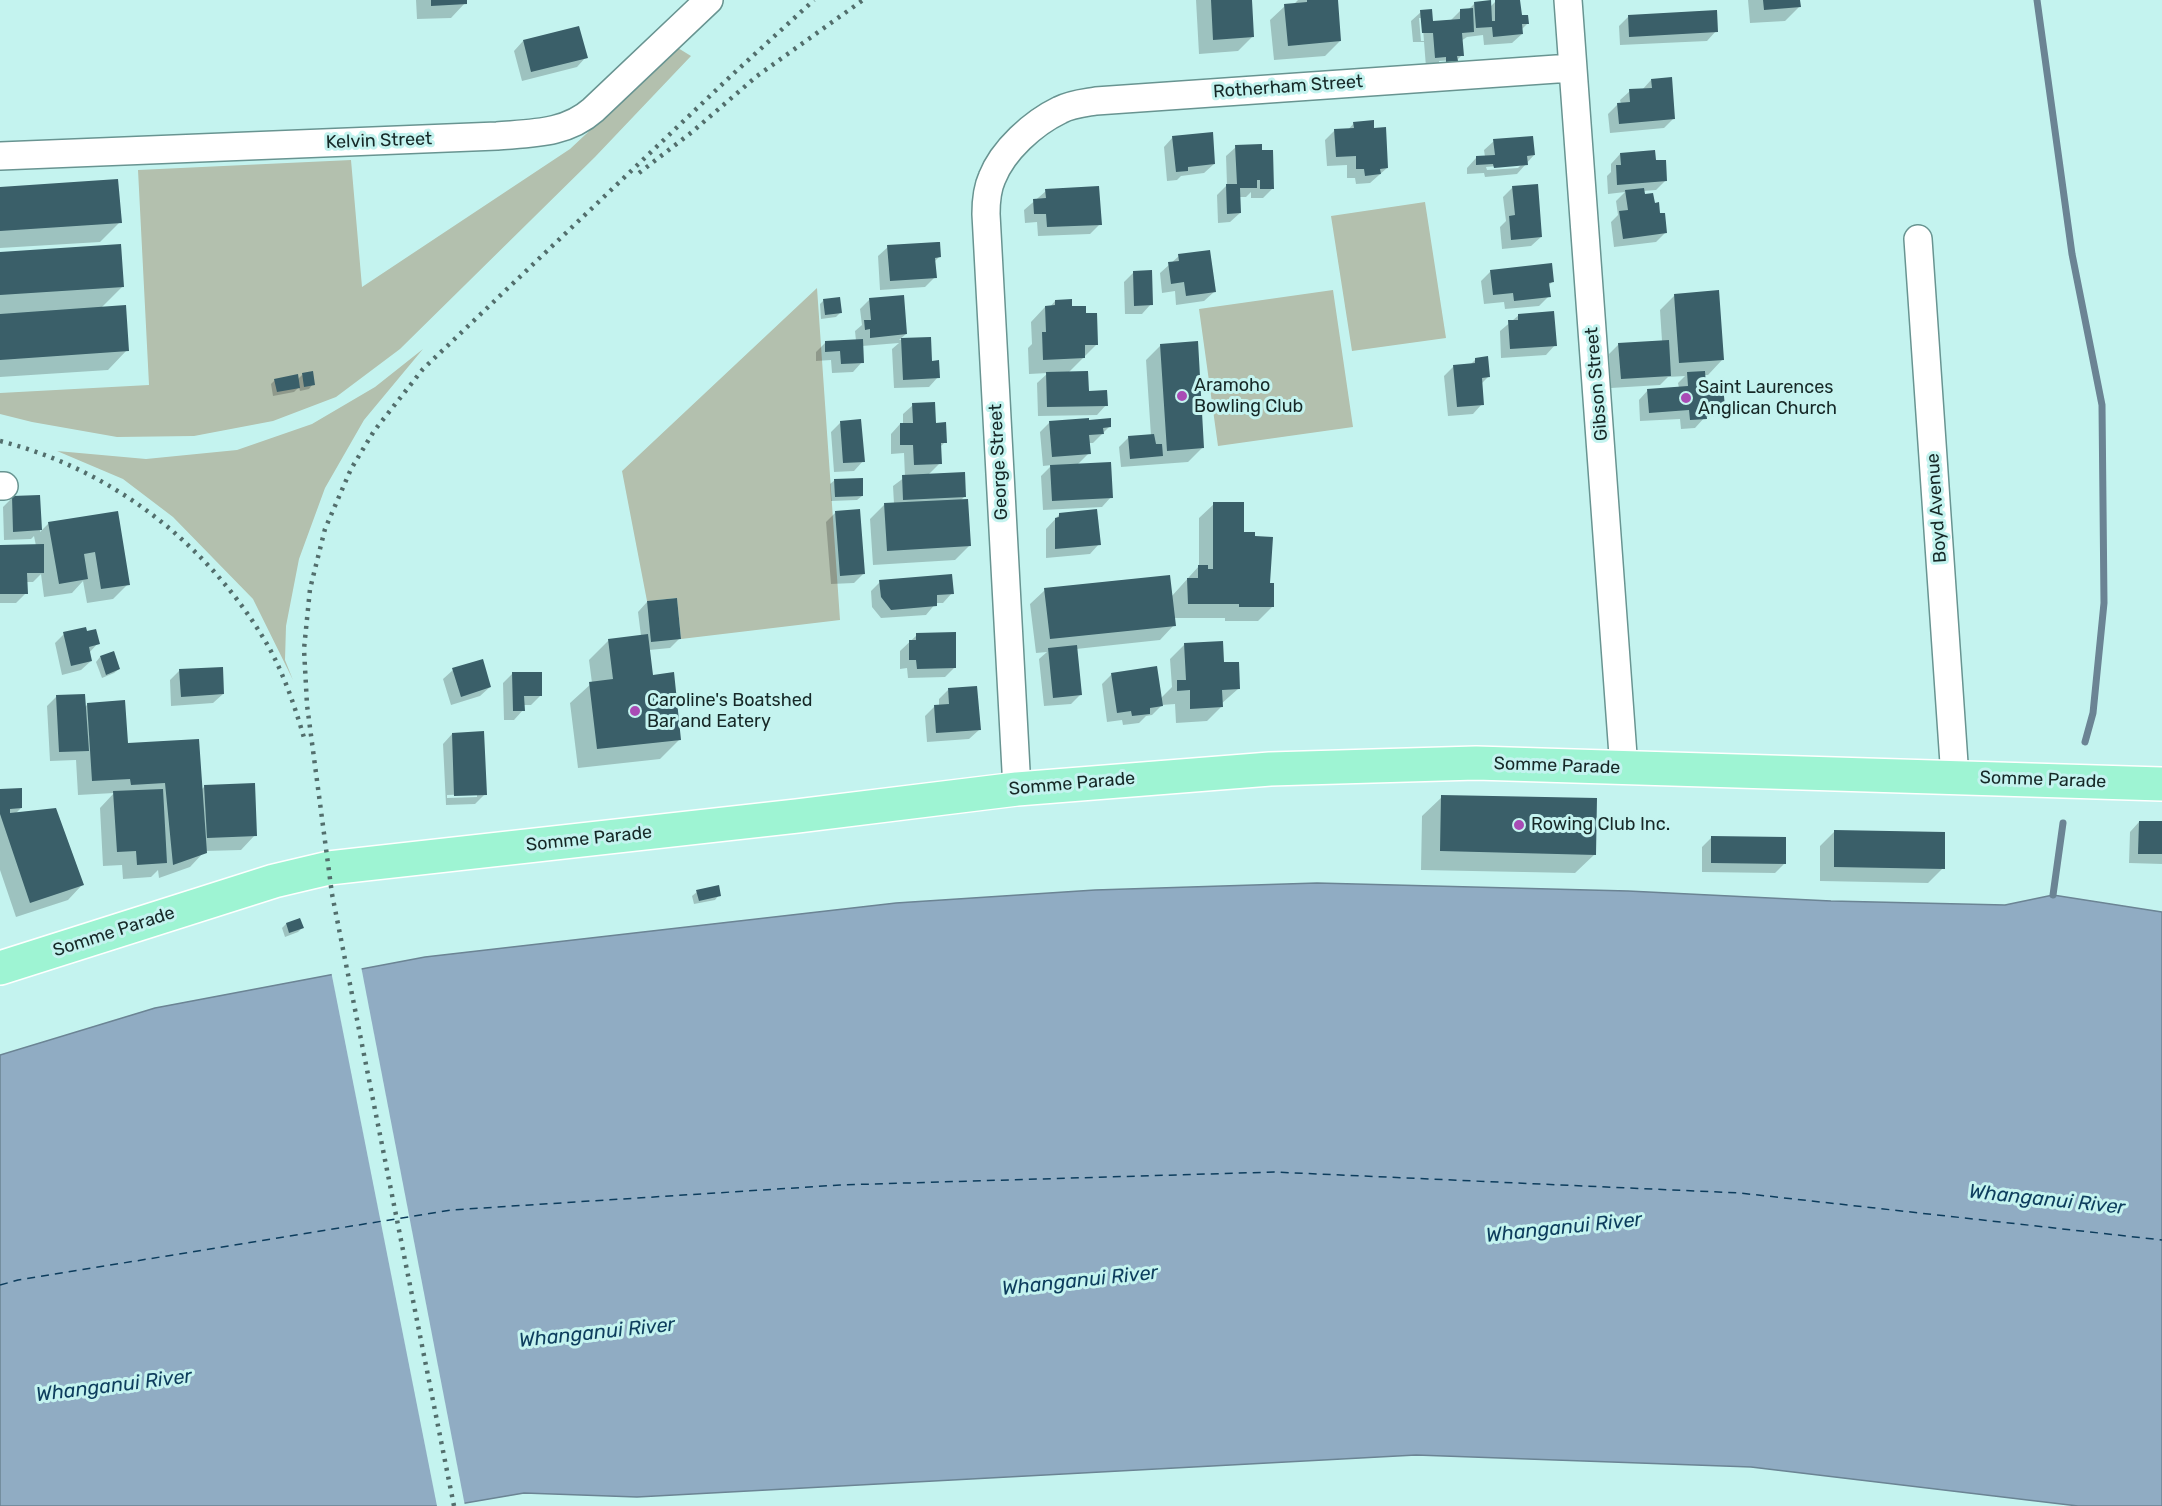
<!DOCTYPE html>
<style>
body{margin:0}
canvas{display:block;background:#c4f3ef}
</style>
<canvas width="2162" height="1506"></canvas>
<script>
const g = document.querySelector('canvas').getContext('2d');
g.lineJoin = 'round';
function fillPath(path, color) { g.fillStyle = color; g.fill(path, 'evenodd'); }
function trace(path, color, width, dash) { g.strokeStyle = color; g.lineWidth = width; g.lineCap = dash ? 'butt' : 'round'; g.setLineDash(dash || []); g.stroke(path); }
function drawText(font, color, halo, rows, align = 'center') {
  g.font = font + ' Rubik,sans-serif'; g.lineWidth = 6; g.setLineDash([]); g.textBaseline = 'middle'; g.strokeStyle = halo; g.fillStyle = color; for (const [text, x, y, turn = 0] of rows) {
    g.save(); g.translate(x, y); g.rotate((+turn || 0) * Math.PI / 180); g.textAlign = isNaN(turn) ? turn : align; if (halo) g.strokeText(text, 0, 0); g.fillText(text, 0, 0); g.restore();
  }
}
fillPath(new Path2D(`
 M678,48L691,56L595,157L400,349L336,397L273,421L194,436L117,437L32,422L0,414V393L149,385L138,170L351,160L362,287L570,149Z
 M1425,202L1446,338L1352,351L1331,216Z
 M817,288L840,620L681,639L677,598L647,601L622,471Z
 M1333,290L1353,427L1218,446L1199,309Z
 M423,349L364,420L325,488L299,559L286,626L285,660L293,680L253,599L173,517L123,479L57,451L146,459L237,450L312,424L375,387Z`), '#b3c0ae');
const water = new Path2D(`
 M1317,883L1628,891L1831,901L2005,905L2053,895L2162,912V1506H2078L1751,1467L1416,1455L637,1497L524,1493L448,1506H0V1055L155,1008L425,957L896,903L1095,890Z`);
fillPath(water, '#90acc3');
trace(water, '#6b8494', 1.5);
fillPath(new Path2D(`
 M361,966L465,1506H437L331,971Z`), '#c4f3ef');
fillPath(new Path2D(`
 M416,0H465V3L451,18L417,19Z
 M1196,0H1250L1252,37L1238,51L1199,54Z
 M1298,0H1336L1340,41L1325,56L1274,60L1270,20L1285,6L1293,5Z
 M1519,0L1520,17L1528,23L1521,30L1522,34L1512,43L1484,45L1483,35L1467,37L1461,41L1462,55L1447,70L1426,67L1424,42H1413L1411,21L1421,12L1432,22L1450,21L1460,11L1468,10L1475,3L1490,7L1496,1ZM1419,18H1422L1424,41H1421ZM1455,60L1452,63L1439,64V61Z
 M1748,0H1799V7L1785,21L1750,23Z
 M1629,16L1716,31L1707,41L1620,45L1619,26Z
 M523,41L586,57L577,67L522,81L514,51Z
 M1651,80L1674,118L1664,128L1610,133L1608,114L1618,104H1621L1620,100L1630,91L1642,90Z
 M1354,123L1387,168L1370,183L1356,184L1355,178H1347V165L1327,166L1325,140L1335,130H1348Z
 M1173,137L1214,164L1204,173L1181,176L1177,180L1167,181L1164,147Z
 M1494,141L1534,155L1517,174L1485,177L1484,173L1467,174V168L1476,158L1485,157L1484,150ZM1522,164L1518,168L1487,170L1486,167Z
 M1236,147L1273,188L1263,198H1251V192L1246,197H1239L1240,213L1230,222L1218,223L1217,195L1227,185L1226,156Z
 M1620,154L1654,162L1666,180L1656,190L1643,191L1659,215L1666,232L1656,242L1614,247L1611,222L1618,215L1616,201L1625,192L1608,194L1607,176L1611,172V164Z
 M1513,187L1541,237L1531,246L1502,249L1500,227L1506,221L1503,197Z
 M0,188L120,222L100,242L0,248Z
 M1046,191L1100,224L1090,234L1038,236L1037,222L1025,223L1024,210Z
 M888,247L939,257L934,262L935,277L925,287L880,290L878,256Z
 M0,254L122,287L101,308L127,350L108,370L0,377Z
 M1179,256L1214,292L1204,301L1176,305L1175,291L1162,293L1160,273Z
 M1491,271L1552,282L1548,286L1549,296L1539,306L1505,309L1504,302L1484,304L1481,281Z
 M1134,272L1151,304L1142,314H1125L1124,282Z
 M1675,295L1722,360L1708,375H1704V386L1723,407L1713,417H1705L1695,428L1681,429L1680,419L1640,421L1639,400L1648,390L1679,388L1678,383L1685,376L1668,377L1660,385L1611,388L1609,354L1619,344L1662,341L1660,310Z
 M870,299L906,334L899,340L929,338L931,362L938,377L929,387L894,388L892,349L899,343L862,346V362L853,372L832,373L831,360L816,361V352L825,343L856,341L855,331L862,325L860,309Z
 M824,300L840,313L836,317L821,319L820,304Z
 M1055,301L1084,315L1097,344L1068,373L1087,392L1106,405L1097,415L1038,416L1037,383L1048,373L1029,374L1028,348L1032,344L1031,322L1045,307H1050Z
 M1519,315L1555,345L1546,355L1501,358L1500,331Z
 M1161,345L1202,448L1188,462L1121,467L1119,447L1129,437L1151,436L1146,360Z
 M1476,359L1488,377L1481,384L1482,404L1473,414L1448,416L1444,376L1454,366L1470,365Z
 M302,375L313,384L309,389L300,391L299,387L294,392L273,396L271,384L275,380H297Z
 M913,405L934,424L945,442L939,448L940,463L928,475L965,496L960,501L970,545L955,560L873,565L870,519L884,505L894,504L893,486L905,477L904,453L891,454V434L900,424H903V414Z
 M840,423L863,461L854,471L834,472L831,432Z
 M1049,423L1110,426L1093,443H1089V453L1077,465L1111,497L1102,507L1043,510L1041,476L1052,465L1043,466L1040,432Z
 M835,480L862,496L857,500L831,501L830,484Z
 M39,497L40,532L49,523L116,513L128,584L113,599L87,603L83,581L72,593L44,597L41,574L33,582H26V593L16,603H0V547L36,546L34,536L31,539L4,540L3,507L12,498Z
 M1214,504L1243,534L1269,584L1272,607L1258,621H1225V618H1174V625L1160,640L1076,649L1081,694L1071,704L1044,706L1039,659L1047,652L1036,653L1030,604L1045,590L1171,597L1199,566V518Z
 M836,512L863,574L854,583L831,584L826,522Z
 M1059,515L1099,544L1090,554L1046,558V529Z
 M880,582L952,593L943,603H936L926,615L881,618L872,607L871,591Z
 M647,602L680,638L670,648L649,650L652,676L680,739L660,759L578,768L570,703L592,683L589,660L609,640L641,636L638,612Z
 M64,634L98,643L89,653L91,661L81,670L62,675L55,643Z
 M917,635L954,668L945,677L908,678L907,668L900,669V651Z
 M1185,644L1223,664L1238,689L1221,704V707L1207,721L1176,723L1175,704L1162,705L1152,715L1146,716L1139,723L1123,725L1122,720L1107,722L1102,684L1112,674L1160,699L1172,687L1170,659Z
 M100,657L119,669L114,673L102,678L96,662Z
 M453,670L490,687L480,696L451,705L443,679Z
 M179,671L223,694L213,703L171,706L170,680Z
 M513,673L541,695L531,705H523V710L514,720H504L503,683Z
 M948,690L979,730L969,739L927,742L925,716L935,706H939V699Z
 M56,697L84,708L88,704L126,745L201,790L205,786L255,835L241,850L205,851L190,867L159,878L158,870L151,877L123,879L122,865L103,866L100,808L114,793L78,795L76,760L50,761L47,706Z
 M452,734L485,794L475,804L446,805L443,744ZM477,794V797L447,798V795Z
 M0,790L21,808L15,814L82,885L68,900L16,917L0,870Z
 M1442,797L1595,854L1575,873L1421,870L1422,816Z
 M2139,822L2162,823V864L2129,863L2130,832Z
 M1835,831L1943,868L1928,883L1820,881V846Z
 M1712,837L1784,864L1775,873L1702,872V847Z
 M697,892L719,895L715,900L694,904L692,896Z
 M299,920L302,928L298,932L285,937L282,928L286,924Z`), '#0003');
trace(new Path2D(`
 M2037,0L2072,254L2102,405L2104,603L2093,713L2085,742
 M2053,895L2063,823`), '#6b8494', 7);
trace(new Path2D(`
 M0,1285L18,1280L451,1210L840,1185L1274,1172L1740,1193L2162,1240`), '#0d3d5d', 1.5, [8, 6]);
fillPath(new Path2D(`
 M431,0H467V4L431,6Z
 M1211,0H1252L1254,37L1213,40Z
 M1307,0H1338L1341,41L1288,46L1284,4L1307,2Z
 M1491,0L1492,21H1495V0H1520L1522,15H1528L1529,24H1522L1523,34L1493,37L1492,27L1476,28L1474,2Z
 M1763,0H1800L1801,7L1764,10Z
 M1473,8L1474,32L1462,33L1464,56H1457L1458,61L1446,62V57L1435,58L1433,33H1422L1420,10L1432,9L1433,21L1460,19V9Z
 M1717,10L1718,32L1629,37L1628,15Z
 M579,26L588,58L531,72L523,40Z
 M1672,77L1675,119L1619,124L1617,103L1630,102L1629,89L1652,88L1651,79Z
 M1374,120V128L1386,127L1388,168L1380,169L1381,174L1365,176L1364,169H1356V156L1336,157L1334,129L1354,128L1353,122Z
 M1213,132L1215,164L1188,167V171L1176,172L1172,136Z
 M1533,136L1535,155L1527,156L1528,165L1494,168L1493,164L1476,165V156L1495,155L1493,139Z
 M1262,144V150H1273L1274,189H1260V180H1257V188H1240L1241,213L1227,214L1226,184H1237L1235,145Z
 M1655,150L1656,160H1666L1667,181L1617,185L1616,165H1621L1620,153Z
 M118,179L122,223L0,231V187Z
 M1538,184L1542,237L1511,240L1509,216L1515,215L1512,186Z
 M1099,186L1102,225L1047,227L1046,214H1034L1033,199L1046,198L1045,189Z
 M1644,188L1645,194L1653,193L1655,203L1659,202L1660,213H1665L1667,233L1623,239L1619,211L1628,210L1625,190Z
 M938,242H940L941,257L935,258L937,278L890,281L887,245Z
 M121,244L124,287L0,295V252Z
 M1210,250L1216,292L1186,296L1184,282L1171,284L1168,262L1179,261L1178,254Z
 M1552,263L1554,282L1549,283L1551,297L1514,301L1513,293L1493,295L1490,270Z
 M1152,270L1153,305L1134,306L1133,271Z
 M1719,290L1724,360L1679,363L1674,294Z
 M904,295L907,334L870,338V329L865,330L864,320H871L869,298Z
 M840,297L842,313L825,315L823,299Z
 M1072,299V306H1086V313H1097L1098,345H1085V358L1043,360L1042,332H1046L1045,306L1055,305V300Z
 M126,305L129,351L0,360V314Z
 M1554,311L1557,346L1510,349L1508,320H1518V314Z
 M931,337L932,361L939,360L940,378L903,380L901,338Z
 M863,339L864,363L841,364L840,351L825,352V341Z
 M1669,340L1671,376L1621,379L1618,343Z
 M1198,341L1204,448L1167,451L1160,344Z
 M1488,356L1490,377L1482,378L1484,405L1457,407L1453,365L1475,363V358Z
 M313,371L315,385L304,387L302,373Z
 M1088,371L1089,391L1107,390L1108,406L1047,407L1046,372Z
 M1705,371L1706,385L1723,384L1725,408L1706,409L1707,419L1690,420L1689,410L1649,413L1647,389L1688,386L1687,372Z
 M298,374L300,388L277,392L274,379Z
 M935,402L936,423L946,422L947,443H941L942,464L914,465L913,445H900V423H913L912,403Z
 M1089,418V420L1111,418V427L1103,428L1104,434L1089,435L1091,454L1052,457L1049,421Z
 M861,419L865,462L843,463L840,421Z
 M1154,434L1156,444H1162L1163,456L1130,459L1128,436Z
 M1111,462L1113,498L1052,501L1050,465Z
 M965,472L966,497L903,500L902,475Z
 M863,478V496L835,497L834,479Z
 M40,495L42,530L13,532L12,496Z
 M968,499L971,546L887,551L884,503Z
 M1213,502H1244V532H1255V536L1273,537L1270,583H1274V607H1239V604H1188L1187,578H1198V565H1208V569H1213Z
 M860,509L865,574L840,576L835,511Z
 M1097,509L1101,545L1055,549V518L1059,517V513Z
 M118,511L130,585L101,589L95,552L84,554L88,579L59,584L48,522Z
 M44,544V573H27L28,594H0V545Z
 M952,574L954,594L937,595V606L891,610L881,597L879,580Z
 M1170,575L1176,626L1050,639L1044,588Z
 M677,598L681,639L651,642L647,601Z
 M86,627L87,631L96,629L100,644L89,647L92,661L71,666L63,632Z
 M956,632V668L917,669L916,660H909V640H916V633Z
 M648,634L653,675L674,672L681,740L597,749L589,682L613,679L608,639Z
 M1223,641L1224,662H1239L1240,689L1222,690L1223,707L1190,709V690L1177,691V680H1186L1184,643Z
 M1077,645L1082,695L1053,698L1048,648Z
 M114,651L120,669L106,675L100,656Z
 M483,659L491,687L461,697L452,668Z
 M1157,666L1163,706L1150,708V714L1132,716L1131,711L1117,713L1111,673Z
 M223,667L224,694L181,697L179,669Z
 M512,672H542V696H524L525,711H513Z
 M977,686L981,730L936,733L934,705L949,704L948,688Z
 M85,694L89,751L59,752L56,695Z
 M125,700L128,743L199,739L207,853L173,865L165,783L131,785L130,779L92,781L87,703Z
 M484,731L487,795L454,796L452,733Z
 M255,783L257,836L207,838L204,785Z
 M22,788V808L10,809V813L56,808L84,885L30,903L0,814V789Z
 M163,789L167,863L137,865L136,851L117,852L113,791Z
 M1441,795L1597,798L1596,855L1440,851Z
 M2139,821H2162V854H2138Z
 M1834,830L1945,832V869L1834,867Z
 M1711,836L1786,837V864L1711,863Z
 M719,885L721,896L699,901L696,890Z
 M300,918L304,928L289,933L286,923Z`), '#3a5f69');
const minor = new Path2D(`
 M1568,0L1624,769
 M0,156L497,136C532,133 566,134 593,110L709,0
 M1918,239L1955,778
 M0,486H4
 M1017,789L986,214C986,202 987,189 992,178C1003,150 1033,123 1060,110C1071,104 1084,103 1096,101L1571,68`);
const major = new Path2D(`
 M0,968L274,881L329,868L797,816L1017,789L1270,769L1476,763L2162,784`);
trace(minor, '#689491', 30);
trace(major, '#fff', 36);
trace(minor, '#fff', 27);
trace(major, '#9ef4d3', 33);
trace(new Path2D(`
 M639,173L692,132L757,76L863,0
 M0,441C111,469 205,542 264,639C283,670 295,707 305,741
 M454,1506L332,894L307,705L304,649L310,589L325,529L351,469L374,431L423,369L733,74L814,0`), '#526e6c', 4.5, [3, 6]);
for (const [x, y, r, color] of [
 [1182,396,6,"#a94bb5"],
 [1686,398,6,"#a94bb5"],
 [635,711,6,"#a94bb5"],
 [1519,825,6,"#a94bb5"]
]) { const dot = new Path2D(); dot.arc(x, y, r, 0, 2 * Math.PI); g.fillStyle = color; g.fill(dot); trace(dot, '#c4f3ef', 2); }
drawText('18px', '#162827', '#c4f3ef', [
 ["Rotherham Street",1288,87,-4],
 ["Kelvin Street",379,141,-2],
 ["Gibson Street",1597,384,-95],
 ["George Street",999,462,-93],
 ["Boyd Avenue",1937,508,-94],
 ["Somme Parade",1557,766,2],
 ["Somme Parade",2043,780,2],
 ["Somme Parade",1072,784,-5],
 ["Somme Parade",589,839,-6],
 ["Somme Parade",114,932,-18]
]);
drawText('18px', '#162827', '#c4f3ef', [
 ["Aramoho",1194,386],
 ["Bowling Club",1194,407],
 ["Saint Laurences",1698,388],
 ["Anglican Church",1698,409],
 ["Caroline's Boatshed",647,701],
 ["Bar and Eatery",647,722],
 ["Rowing Club Inc.",1531,825]
], 'left');
drawText('italic 20px', '#0d3d5d', '#c4f3ef', [
 ["Whanganui River",2047,1200,6],
 ["Whanganui River",1564,1228,-6],
 ["Whanganui River",1080,1281,-6],
 ["Whanganui River",597,1333,-6],
 ["Whanganui River",114,1386,-7]
]);
</script>
